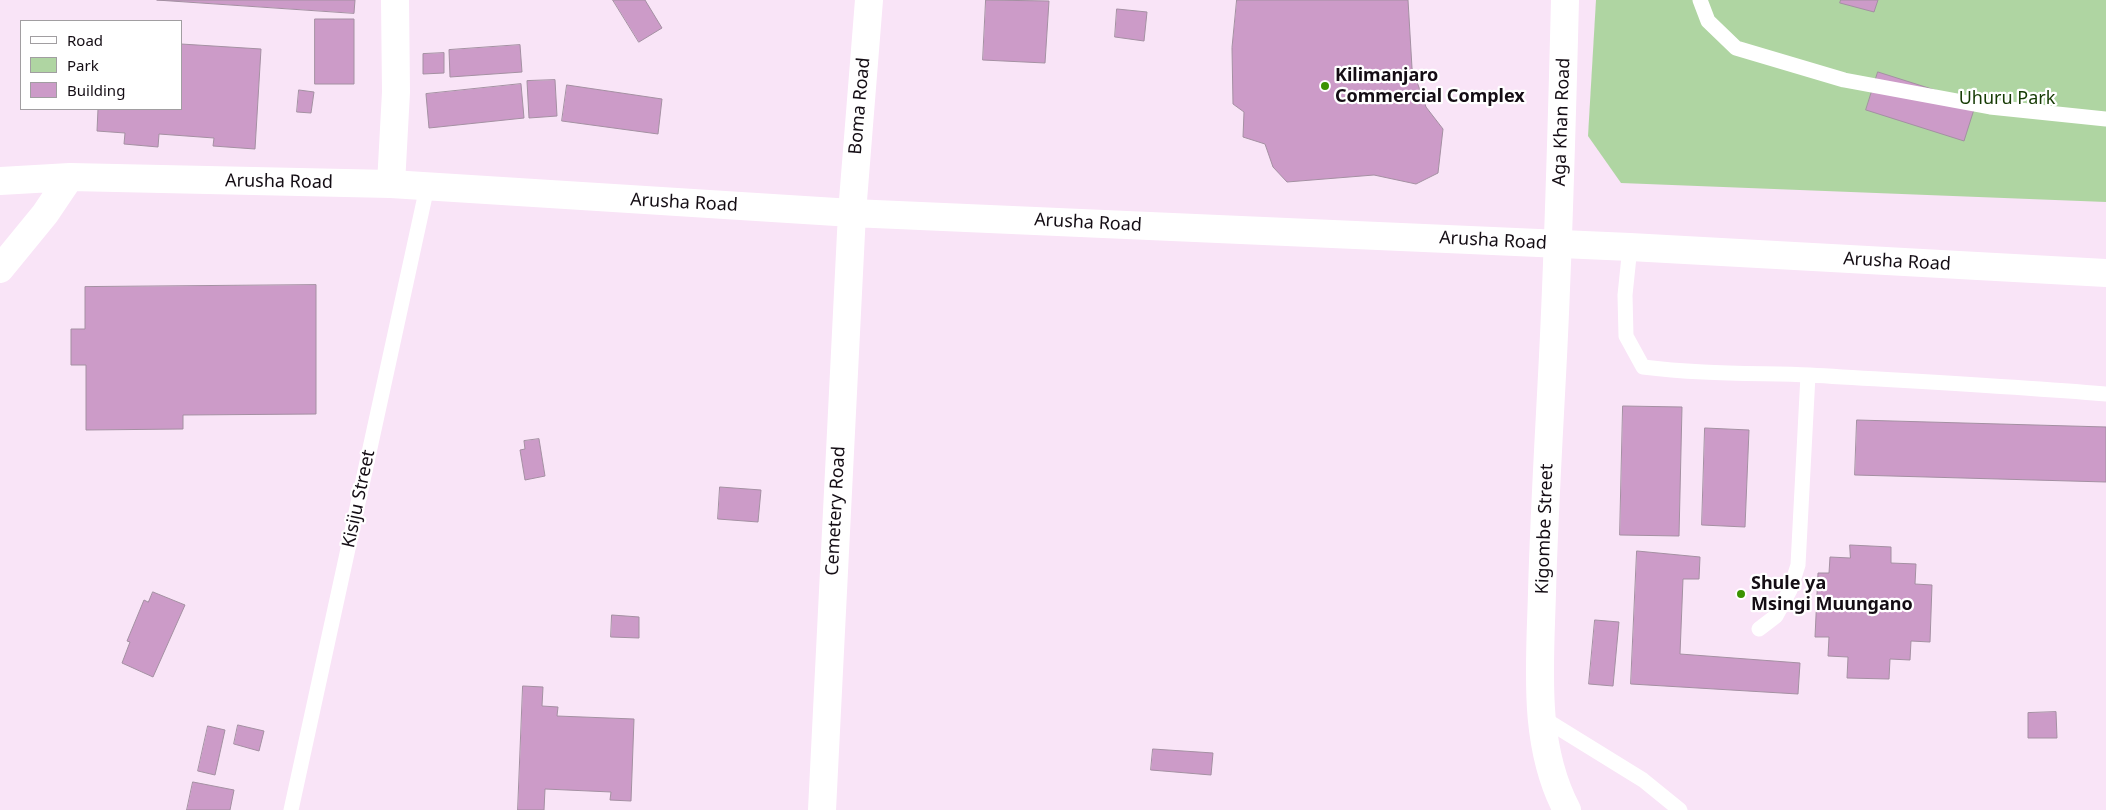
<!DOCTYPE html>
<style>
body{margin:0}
#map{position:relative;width:2106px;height:810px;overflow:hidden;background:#f9e4f7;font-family:"Noto Sans",sans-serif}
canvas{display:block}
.legend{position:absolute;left:20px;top:20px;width:162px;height:90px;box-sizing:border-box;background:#fff;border:1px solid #a19ea1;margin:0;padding:6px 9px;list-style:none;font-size:15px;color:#140d14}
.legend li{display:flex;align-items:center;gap:10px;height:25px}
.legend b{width:25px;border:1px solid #a19ea1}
</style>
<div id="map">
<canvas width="2106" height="810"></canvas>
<ul class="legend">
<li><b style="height:6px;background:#fff"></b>Road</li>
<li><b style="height:14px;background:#afd5a2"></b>Park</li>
<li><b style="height:14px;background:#cc9bc8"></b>Building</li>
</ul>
</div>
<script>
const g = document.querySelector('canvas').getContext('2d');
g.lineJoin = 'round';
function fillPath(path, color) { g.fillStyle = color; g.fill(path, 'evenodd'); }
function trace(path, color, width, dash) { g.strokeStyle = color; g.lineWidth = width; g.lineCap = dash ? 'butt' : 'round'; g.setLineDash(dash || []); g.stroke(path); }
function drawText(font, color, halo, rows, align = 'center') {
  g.font = font + ' "Noto Sans",sans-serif'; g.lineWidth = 4.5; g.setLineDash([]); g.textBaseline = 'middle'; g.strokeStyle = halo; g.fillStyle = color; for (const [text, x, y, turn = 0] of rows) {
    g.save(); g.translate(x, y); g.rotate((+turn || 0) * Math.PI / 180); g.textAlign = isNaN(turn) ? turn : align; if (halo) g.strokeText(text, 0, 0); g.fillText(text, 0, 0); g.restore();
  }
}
fillPath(new Path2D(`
 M1596,0H2106V202L1621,183L1588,136Z`), '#afd5a2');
const building = new Path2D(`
 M157,0H355L354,13Z
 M613,0H645L662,28L639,42Z
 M986,0L1049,1L1045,63L983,60Z
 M1237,0H1408L1412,68L1426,107L1443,129L1438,173L1416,184L1374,175L1287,182L1273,167L1265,144L1243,137L1244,112L1233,104L1232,48Z
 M1841,0H1878L1874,12L1840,3Z
 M1117,9L1147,12L1144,41L1115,37Z
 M315,19H354V84H315Z
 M181,44L261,49L255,149L213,146L214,138L159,134L158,147L124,144L125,133L97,131L98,109H181Z
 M520,45L522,72L450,77L449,50Z
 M444,53V73L423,74V54Z
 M1878,72L1976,103L1964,141L1866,110Z
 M555,80L557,116L529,118L527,81Z
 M521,84L524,118L429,128L426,94Z
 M567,85L662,99L658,134L562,121Z
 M299,90L314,92L311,113L297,112Z
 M316,285V414L183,415V429L86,430V365H71V329H85V287Z
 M1623,406L1682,407L1679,536L1620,535Z
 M1857,420L2106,427V482L1855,475Z
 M1705,428L1749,430L1745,527L1702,525Z
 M539,439L545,476L525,480L520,450L525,449L524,441Z
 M720,487L761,490L758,522L718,519Z
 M1850,545L1891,547V563L1916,564L1915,584L1932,585L1930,642L1911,641L1910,660L1890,659L1889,679L1847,678L1848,657L1828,656L1829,637H1815L1818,573H1829L1830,557L1850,558Z
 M1637,551L1700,557L1699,579H1683L1680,654L1800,663L1798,694L1631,684Z
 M153,592L185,605L153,677L122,663L130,642L127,641L144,600L148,602Z
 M612,615L639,617V638L611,637Z
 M1595,620L1619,622L1613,686L1589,684Z
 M523,686L543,687L542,706L558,707L557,716L634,719L631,801L610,800L611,792L545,789L544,810H518Z
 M2056,712L2057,738H2028V713Z
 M238,725L264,731L259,751L234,744Z
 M208,726L225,730L215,775L198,771Z
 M1153,749L1213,753L1211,775L1151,770Z
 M193,782L234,790L230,810H187Z`);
fillPath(building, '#cc9bc8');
trace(building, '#a490a2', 1);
trace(new Path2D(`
 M1700,0L1708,21L1736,48L1844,80L1990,107L2106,119
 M1630,247L1625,295L1626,336L1643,367C1698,374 1754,373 1810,375C1908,381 2007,386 2106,394
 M1759,629L1776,616L1790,590L1798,565L1808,375
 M1541,717L1643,780L1680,810
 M291,810L427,187`), '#fff', 15);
trace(new Path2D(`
 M1565,0C1562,119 1559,237 1553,356C1549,435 1544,514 1542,593C1540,665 1532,744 1567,810
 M391,184L396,92L395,0
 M852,213L869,0`), '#fff', 28);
trace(new Path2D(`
 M0,181L70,177L391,184L852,213L1630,247L2106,273
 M0,269L45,214L70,177
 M822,810L852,213`), '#fff', 28);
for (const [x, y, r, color] of [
 [1325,86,5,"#3b9200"],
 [1741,594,5,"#3b9200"]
]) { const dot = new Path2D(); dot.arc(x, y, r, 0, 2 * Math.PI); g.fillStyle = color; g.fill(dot); trace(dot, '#fff', 2); }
drawText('bold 18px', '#140d14', '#fff', [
 ["Kilimanjaro",1335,76],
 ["Commercial Complex",1335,97],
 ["Shule ya",1751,584],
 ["Msingi Muungano",1751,605]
], 'left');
drawText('18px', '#153a03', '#fff', [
 ["Uhuru Park",2007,99]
]);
drawText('18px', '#140d14', '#fff', [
 ["Boma Road",860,106,-85],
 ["Aga Khan Road",1562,122,-88],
 ["Arusha Road",279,182,1],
 ["Arusha Road",684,203,3],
 ["Arusha Road",1088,223,3],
 ["Arusha Road",1493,241,3],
 ["Arusha Road",1897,262,3],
 ["Kisiju Street",359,499,-78],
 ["Cemetery Road",836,511,-87],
 ["Kigombe Street",1545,529,-88]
]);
</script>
